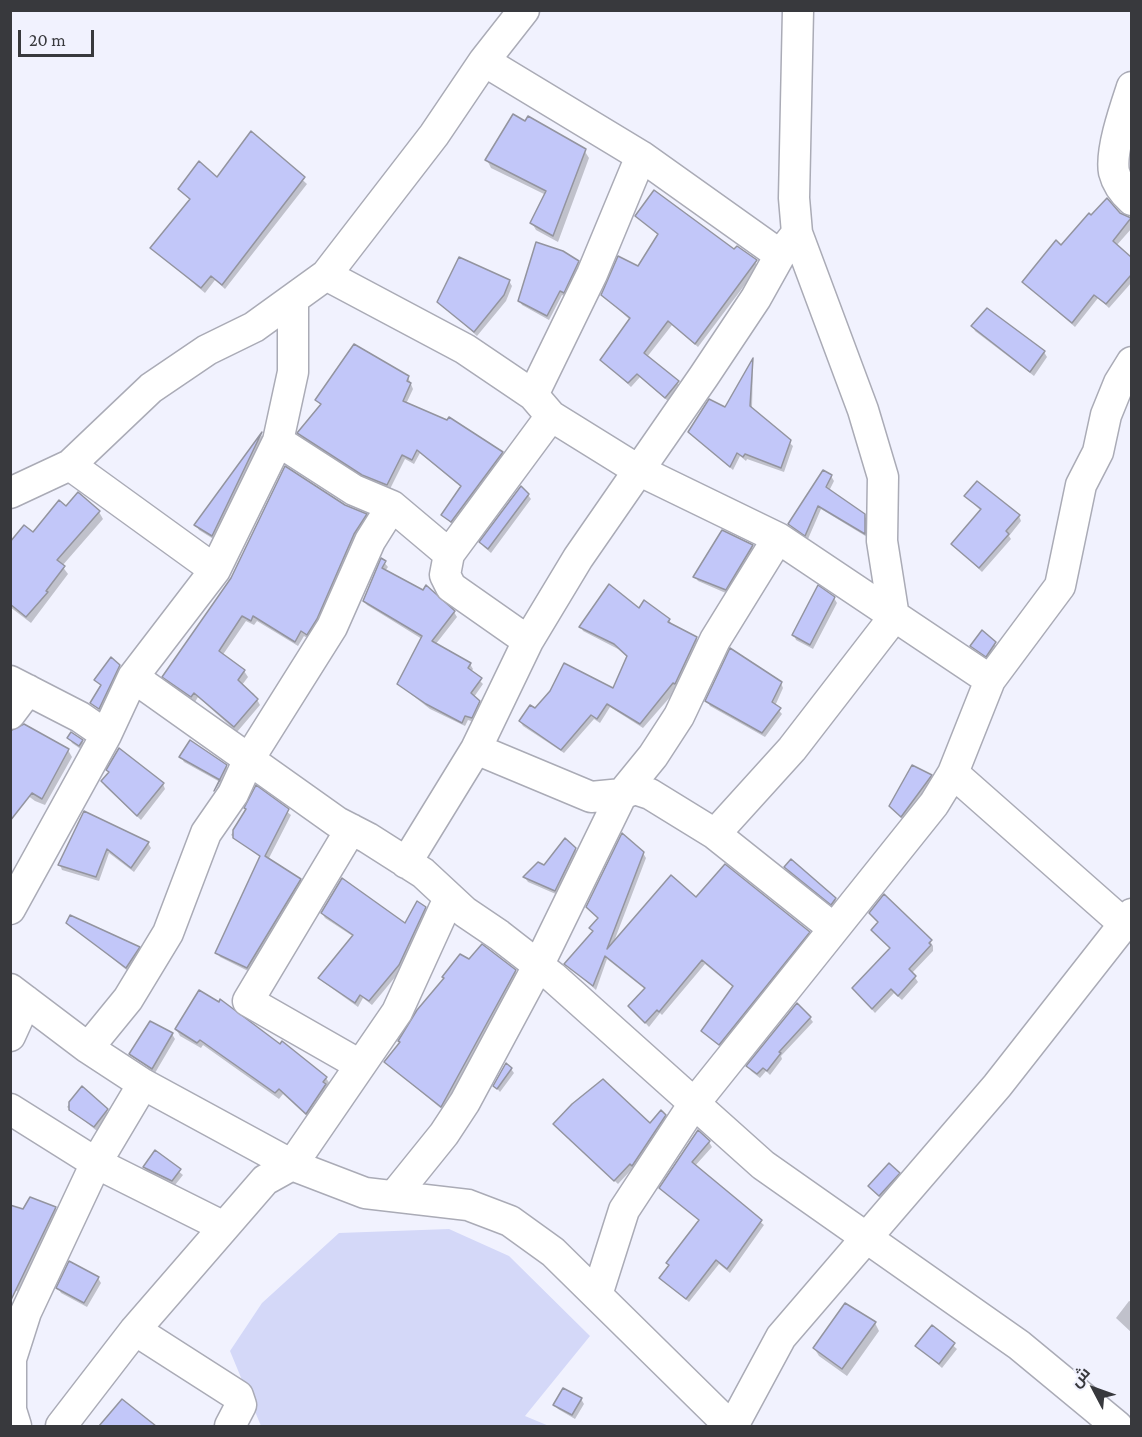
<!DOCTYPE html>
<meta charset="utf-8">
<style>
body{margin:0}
#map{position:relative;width:1142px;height:1437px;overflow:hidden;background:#f1f2fe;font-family:"Crimson Pro",Cairo,serif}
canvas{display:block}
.frame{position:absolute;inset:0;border:12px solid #38393d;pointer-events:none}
.north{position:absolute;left:1064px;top:1359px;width:60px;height:60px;-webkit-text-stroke:4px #f1f2fe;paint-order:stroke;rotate:311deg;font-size:16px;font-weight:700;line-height:24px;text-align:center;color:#38393d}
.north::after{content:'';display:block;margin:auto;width:21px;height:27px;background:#38393d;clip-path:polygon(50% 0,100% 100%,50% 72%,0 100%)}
.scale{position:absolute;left:18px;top:30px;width:76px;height:27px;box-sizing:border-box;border:3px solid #38393d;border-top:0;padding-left:8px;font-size:18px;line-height:21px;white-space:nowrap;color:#38393d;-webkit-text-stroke:4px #f1f2fe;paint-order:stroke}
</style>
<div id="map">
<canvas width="1142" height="1437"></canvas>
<div class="frame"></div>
<div class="north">ش</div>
<div class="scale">20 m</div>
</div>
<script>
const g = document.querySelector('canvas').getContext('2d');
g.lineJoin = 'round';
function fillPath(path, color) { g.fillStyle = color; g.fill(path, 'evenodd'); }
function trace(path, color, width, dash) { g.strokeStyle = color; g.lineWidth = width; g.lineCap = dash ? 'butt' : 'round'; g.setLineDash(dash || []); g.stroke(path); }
fillPath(new Path2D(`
 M449,1229L509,1256L590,1336L525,1416L549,1426H261L230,1351L262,1303L339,1233Z`), '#d4d8f8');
fillPath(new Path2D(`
 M252,134L307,184L225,289L215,280L205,293L152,248L191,201L179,189L217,179Z
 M584,150L589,158L558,242L536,230L532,223L546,195L491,168L487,160Z
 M1119,214L1132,220V228L1116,246L1132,259V282L1109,308L1098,298L1075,327L1023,282L1092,217Z
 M637,216L735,251L737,248L759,266L698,347L672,325L647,357L681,387L668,401L640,377L631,387L602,360L630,320L603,295L638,268L659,236Z
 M578,262L580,267L566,297L562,295L549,320L522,305L520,301Z
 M509,281L512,286L506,301L477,336L439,302Z
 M987,310L1044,352L1047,357L1034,376L975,331L973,326Z
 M753,361L752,409L793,446L784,472L747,459L746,461L740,456L733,470L689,432L725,409Z
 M408,377L413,389L406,404L502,453L504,458L454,526L443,515L462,488L420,453L414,464L405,459L390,489L366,479L302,438L299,433L321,406L317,400Z
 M262,435L264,438L215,540L199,530L196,525Z
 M831,476L834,481L829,491L864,515L867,520V537L821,509L808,539L793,529L790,524Z
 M528,495L531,499L491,553L484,547L481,543Z
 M966,496L1019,516L1021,521L1009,536L1011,539L982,572L953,544L981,511Z
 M344,506L366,515L369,521L310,640L304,636L298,646L257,621L254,625L246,621L222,656L244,671L248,677L242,685L254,694L260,705L237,732L198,697L195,702L167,682L164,677Z
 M99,512L103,519L62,566L68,574L31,623L10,607V559L33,534Z
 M752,546L754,551L728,594L698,581L695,577Z
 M382,560L388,567L385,571L454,612L457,617L435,645L470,664L473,669L471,672L483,684L474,697L482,707L474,722L468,720L465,726L430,709L398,684L422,639L367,605L364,601Z
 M834,598L837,603L813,649L796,640L794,635Z
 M645,603L669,620L673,626L696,638L699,643L678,688L643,728L610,707L600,723L594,719L564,753L523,726L520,721L536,710L614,690L628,658L618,649L583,631L581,627L640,610Z
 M982,633L998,648L989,660L971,646Z
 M119,666L122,671L102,713L92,703L102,687L96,680Z
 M781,683L783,688L775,706L782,714L765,737L710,706L707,701Z
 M24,726L68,750L72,757L45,805L35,801L15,786Z
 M72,734L82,741L85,746L82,750L72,743L69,738Z
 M181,757L226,766L229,771L218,793L216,790L220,782L184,762Z
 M110,774L163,784L165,789L141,820L105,786L103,782Z
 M931,776L933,780L904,821L891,806Z
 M256,788L291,815L268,860L300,880L303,884L250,972L220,957L217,953L261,858L231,835L247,811Z
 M85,813L148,843L151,848L134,872L109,853L99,881L62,870L60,865Z
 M575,849L578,854L558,895L528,882L525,878Z
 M643,853L646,858L613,944L696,899L809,933L811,937L722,1048L703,1031L734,988L705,964L662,1015L660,1013L649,1027L630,1006L646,990L607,959L596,990L566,964L593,933L591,929L599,919L587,907Z
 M791,861L835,899L838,904L834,908L788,872L786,867Z
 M425,908L428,913L401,970L372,1005L363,998L358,1007L323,982L320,978L354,937L325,918L322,913L405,925Z
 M871,913L930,941L933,946V951L912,973L918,982L902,1000L894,993L875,1013L854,989L891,949L873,930L879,923Z
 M68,923L139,948L141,952L129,972Z
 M469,961L515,971L518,976L444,1111L385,1062Z
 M219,1004L326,1078L330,1084L327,1088L329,1092L310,1119L283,1094L279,1099L203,1045L201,1048L180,1036L176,1029Z
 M810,1018L813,1022L781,1056L782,1059L770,1075L766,1071L760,1078L751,1071L748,1066Z
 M172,1034L175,1039L155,1073L131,1054Z
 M511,1069L514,1073L500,1092L495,1086Z
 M82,1088L110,1115L97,1131L67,1107Z
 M665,1116L668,1120L635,1170L633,1168L618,1184L555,1124L650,1125Z
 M709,1142L712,1147L694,1167L764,1225L730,1273L719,1264L689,1302L661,1278L700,1221L661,1188Z
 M155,1152L183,1175L175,1185L147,1172L144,1167Z
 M898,1174L901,1178L882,1200L870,1186Z
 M55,1208L58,1213L20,1293L10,1287L24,1210Z
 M98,1278L101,1283L87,1307L61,1293L58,1288Z
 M1129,1301L1132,1302V1333L1116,1318Z
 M875,1323L879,1331L847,1376L819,1356L814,1348Z
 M932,1327L957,1349L942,1368L917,1346Z
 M581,1399L584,1404L575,1419L558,1409L555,1405Z
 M122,1401L156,1426H113L110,1424Z`), '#0003');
const building = new Path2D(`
 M513,114L525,121L528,116L586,149L553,236L530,223L546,191L485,160Z
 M251,131L305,177L222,285L211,276L201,288L150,248L190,199L178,189L199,161L217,177Z
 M654,190L734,249L737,246L757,260L695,344L668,321L644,353L679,381L665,398L637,374L628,383L600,360L630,318L601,295L618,256L638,266L658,234L635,216Z
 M1107,198L1120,213L1131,218L1113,241L1131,257V275L1106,304L1094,295L1072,323L1022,282L1056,240L1061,245L1089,213L1091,215Z
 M536,242L563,251L579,261L564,293L560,291L547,316L518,301Z
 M459,257L510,280L504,295L474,332L437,302Z
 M987,308L1045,351L1030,372L971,326Z
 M354,344L409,376L407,381L411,383L403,401L447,420L449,417L503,452L451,522L441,515L461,486L417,450L412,460L402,455L387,485L362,475L297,433L321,404L315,400Z
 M753,358L750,406L791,440L781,468L745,454L743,457L737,453L730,467L688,432L709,399L725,407Z
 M262,432L212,536L194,525Z
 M285,466L345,505L367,514L354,534L317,619L307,635L301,631L295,642L253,616L251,621L242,616L219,651L245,670L238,680L258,699L234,727L194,693L191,697L162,677L231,578Z
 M823,470L832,475L826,487L865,514V534L818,506L805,536L788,524Z
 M977,481L1020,515L1006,531L1009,534L979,568L951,544L981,509L964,496Z
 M521,486L529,494L488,549L479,542Z
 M78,492L100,511L57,560L65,566L46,591L48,592L26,617L10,604V542L24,525L33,532L59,500L66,506Z
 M722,530L753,545L726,590L693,577Z
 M381,558L386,561L382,568L423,590L426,585L455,611L432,641L471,663L468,668L482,678L471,693L480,701L472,718L465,716L462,723L426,704L397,684L422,636L363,601Z
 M609,584L639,608L644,600L670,619L668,622L697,637L675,684L673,683L640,724L607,704L597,719L591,715L561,750L519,721L530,705L535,708L550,691L564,663L613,688L627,656L614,644L579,627Z
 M818,585L835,597L810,645L792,635Z
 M982,630L996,642L986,657L970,646Z
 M730,648L782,682L772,702L781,708L762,733L705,701Z
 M111,657L120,665L99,709L90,703L101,685L94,680Z
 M24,724L69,749L42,799L32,793L10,821V731Z
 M71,732L83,740L79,746L67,738Z
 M190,740L227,765L214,791L220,780L179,757Z
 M119,748L164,783L137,816L101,781L109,772L106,770Z
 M912,765L932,775L901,817L889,806Z
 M256,785L289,809L265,856L301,879L247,968L215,953L260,856L233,838V830L246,809L244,808Z
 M84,811L149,842L131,868L107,849L96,877L58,865Z
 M622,833L644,852L607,949L671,875L696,897L725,864L810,932L719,1045L701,1031L733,986L702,960L659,1012L657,1010L645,1023L628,1006L645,988L605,956L593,986L564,964L593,931L589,928L598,918L586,907Z
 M565,838L576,848L555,891L523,877L538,862L544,865Z
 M791,859L836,898L831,905L784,867Z
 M342,878L405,923L417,901L426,907L399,965L369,1001L360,995L355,1003L318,978L353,935L321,913Z
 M884,894L932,940L929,943L931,945L909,969L916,976L898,996L891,989L872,1009L852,988L890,948L871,930L878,922L869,913Z
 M70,915L140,947L126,968L66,923Z
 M482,944L516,970L441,1107L384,1062L400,1042L398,1041L417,1010L444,978L442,977L460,954L469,959Z
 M199,990L219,1002L220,999L280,1044L282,1041L327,1077L323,1082L326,1084L306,1114L279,1089L275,1093L200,1040L197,1043L175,1029Z
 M797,1003L811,1017L779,1052L781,1053L767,1071L763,1068L757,1074L746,1066Z
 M150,1021L173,1033L152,1069L129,1054Z
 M506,1063L512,1068L497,1089L493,1086Z
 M603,1079L650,1123L661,1110L666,1115L632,1166L630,1164L614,1181L553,1124L572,1104Z
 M82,1086L108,1109L94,1127L69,1110V1102Z
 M698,1130L710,1141L692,1162L762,1220L727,1269L716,1260L686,1299L659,1278L669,1265L666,1263L699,1220L659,1188Z
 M155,1150L181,1169L172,1181L143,1167Z
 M889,1163L900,1173L879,1196L868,1186Z
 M30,1197L56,1207L10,1302V1205L23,1209Z
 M69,1261L99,1277L84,1303L56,1288Z
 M845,1303L876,1322L842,1369L813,1348Z
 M932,1325L955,1343L939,1364L915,1346Z
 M563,1388L582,1398L572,1415L553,1405Z
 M122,1399L156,1426H99Z`);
fillPath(building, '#c2c7f9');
trace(building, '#93949f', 1.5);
const minor = new Path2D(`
 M484,61L641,156L780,255
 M1132,87C1125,108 1110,151 1114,172C1117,184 1123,192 1132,200
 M326,275L465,349L533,395L551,416L638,470L778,538L990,680
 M533,395L592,274L641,156
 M278,441L354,490L392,506L449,554
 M70,465L215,570
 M10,493L70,465L151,388L207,350L254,327L326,275L434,135L484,61L524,10
 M528,641L451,587L445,575L449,554L551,416
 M133,677L337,822L368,838L423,873L465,912L499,935L553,977L763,1165L1019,1345L1117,1426
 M10,681L80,717L106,735
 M10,714L28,690
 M476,749L591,797L622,794L635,789L650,794L715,834L833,928
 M953,773L1124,924
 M351,829L248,1001L360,1065
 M715,834L792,749L894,617L882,541L883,477L863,410L797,233
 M406,863L476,749L528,641L578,558L704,376L756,298L780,255L797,233L794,198L798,10
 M10,909L106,735L133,677L215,570L278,441L293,372V301
 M10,989L88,1048L143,1084L292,1165L365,1193L468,1205L510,1221L553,1252L730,1426
 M10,1036L26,1001
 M88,1048L128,999L168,933L206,833L233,794L249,759L332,627L370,541L392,506
 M10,1109L96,1163L224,1227
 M394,1196L444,1134L465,1102L538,966L622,794L653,756L679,716L715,640L778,538
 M597,1295L624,1210L693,1105L934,804L953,773L990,680L1060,586L1081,485L1098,452L1106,415L1119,383L1132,362
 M135,1330L238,1396L241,1405L230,1426
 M16,1426L11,1410V1359L26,1312L96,1163L143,1084
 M61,1426L135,1330L265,1180L292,1165L397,1012L449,898
 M733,1426L781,1337L997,1086L1132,914`);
trace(minor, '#aaabb6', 33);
trace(minor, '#fff', 30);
</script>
